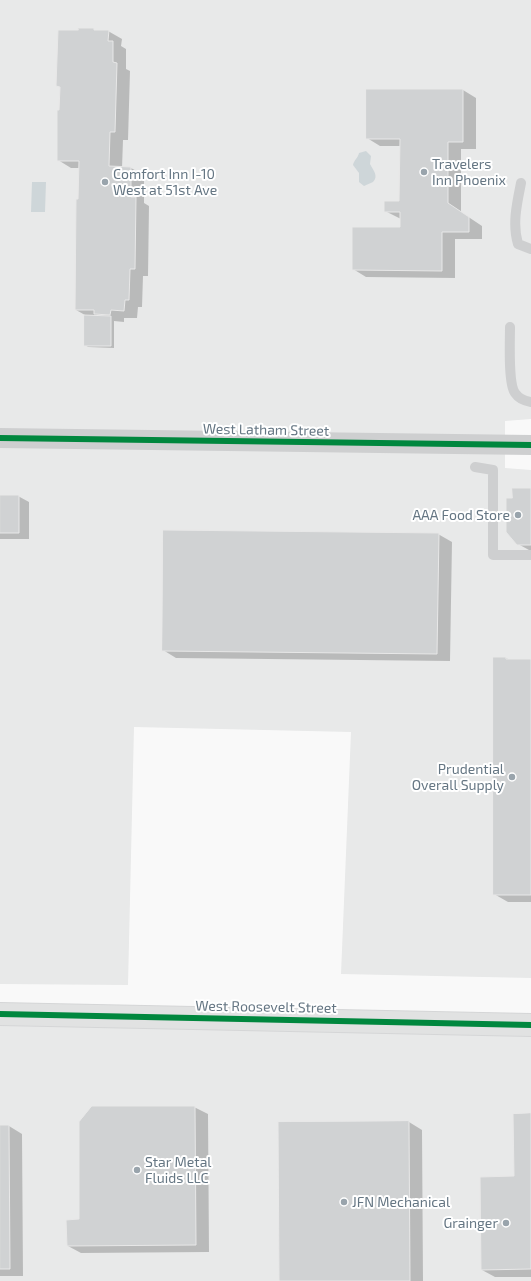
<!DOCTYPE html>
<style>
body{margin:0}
canvas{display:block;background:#f9f9f9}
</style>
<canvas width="531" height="1281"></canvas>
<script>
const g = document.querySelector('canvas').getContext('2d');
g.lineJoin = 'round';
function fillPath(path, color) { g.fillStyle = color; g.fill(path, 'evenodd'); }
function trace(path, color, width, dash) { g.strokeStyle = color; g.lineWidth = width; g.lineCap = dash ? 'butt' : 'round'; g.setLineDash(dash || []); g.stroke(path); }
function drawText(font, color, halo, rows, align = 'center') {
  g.font = font + ' "Exo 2",sans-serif'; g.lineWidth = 4; g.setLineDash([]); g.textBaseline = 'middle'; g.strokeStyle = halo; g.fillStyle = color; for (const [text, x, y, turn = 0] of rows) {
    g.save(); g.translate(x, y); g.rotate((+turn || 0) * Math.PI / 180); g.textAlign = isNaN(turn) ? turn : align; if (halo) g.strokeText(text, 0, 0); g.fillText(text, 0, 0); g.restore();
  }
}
fillPath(new Path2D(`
 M0,0H531V419L505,421V468L531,470V978L341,974L351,732L134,727L128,985L0,984Z
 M0,1014L531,1025V1281H0Z`), '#e8e9e9');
fillPath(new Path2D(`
 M366,151L371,156L370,164C373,170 379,176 373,182L364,186L359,182V173L353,165C354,160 358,158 359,153Z
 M32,182H46L45,212H31Z`), '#ced6d9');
fillPath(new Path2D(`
 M79,29L108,31L122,39L121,46L126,49V69L130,71L128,140H123L122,168H131L144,175V203L149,206L148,276H143L142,307H138L137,318H124V322L114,321V348L88,347L85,345V315L76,310L80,168H71L58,160L61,88L58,86Z
 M463,90L476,98V149H461V212L482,226V239H455V278L366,277L353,269L401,228V219L385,211L400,202L401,146H380L367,138Z
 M531,489V550H529L518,544L513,499Z
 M0,496H18L29,502V539H0Z
 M438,534L452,542L450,661L176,658L163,650Z
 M506,658L510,660H531V902H508L494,894Z
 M194,1107L208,1114L209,1252L81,1253L68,1246L80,1220Z
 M531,1114V1277H495L482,1270L515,1177Z
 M409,1122L422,1130L423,1281H280Z
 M0,1126H9L22,1134L23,1276H0Z`), '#0003');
const building = new Path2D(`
 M78,28H94V30H109L108,41H113V62L117,63L115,132H110L109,166L131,167V197H136L135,269H130L129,300H125L124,311L111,310L110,315L94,314V310H75L76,199H78L79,161H57V110H59L60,87L56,86L58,30H78Z
 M366,89H463V142H448V203L469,217V232H442V271L352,270V227H400V212H384V201H399L400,139H366Z
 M84,315L111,316V346H84Z
 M512,488H531V545H517L506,532V498H512Z
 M0,495H19V533H0Z
 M163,530L439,533L437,654L162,651Z
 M493,657H506V659H531V895H493Z
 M92,1106H195L196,1245L67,1246L66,1220L79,1219V1122Z
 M531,1113V1269L481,1270L480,1177L514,1176L513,1114Z
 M409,1121L410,1281H279L278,1122Z
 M0,1125H9L10,1269H0Z`);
fillPath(building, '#d0d2d3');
trace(building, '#e8e8e8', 1);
const secondary = new Path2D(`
 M0,1014L531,1025`);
trace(secondary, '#d5d6d7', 24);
trace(new Path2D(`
 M521,183C517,203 512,224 518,244L531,249
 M510,327C510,340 508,384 515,393C519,399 525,401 531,402
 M475,467L493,470V555H531`), '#cecfd0', 10);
trace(new Path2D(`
 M0,438L531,445`), '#cecfd0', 20);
trace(secondary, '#e1e2e2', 22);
trace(new Path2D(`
 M0,438L531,445
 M0,1014L531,1025`), '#00873e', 6);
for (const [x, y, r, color] of [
 [424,172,4,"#99a4ac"],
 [105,182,4,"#99a4ac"],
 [518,515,4,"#99a4ac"],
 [512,777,4,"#99a4ac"],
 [137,1170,4,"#99a4ac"],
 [344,1202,4,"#99a4ac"],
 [506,1223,4,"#99a4ac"]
]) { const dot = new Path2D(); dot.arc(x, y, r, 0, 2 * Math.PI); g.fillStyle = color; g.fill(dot); trace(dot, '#fff', 1.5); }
drawText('14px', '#657683', '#fff', [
 ["Travelers",432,164],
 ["Inn Phoenix",432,180],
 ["Comfort Inn I-10",113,174],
 ["West at 51st Ave",113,190],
 ["AAA Food Store",510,515,"right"],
 ["Prudential",504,769,"right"],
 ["Overall Supply",504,785,"right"],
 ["Star Metal",145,1162],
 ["Fluids LLC",145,1178],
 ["JFN Mechanical",352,1202],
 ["Grainger",498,1223,"right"]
], 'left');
drawText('14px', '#657683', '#fff', [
 ["West Latham Street",266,430,1],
 ["West Roosevelt Street",266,1007,1]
]);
</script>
